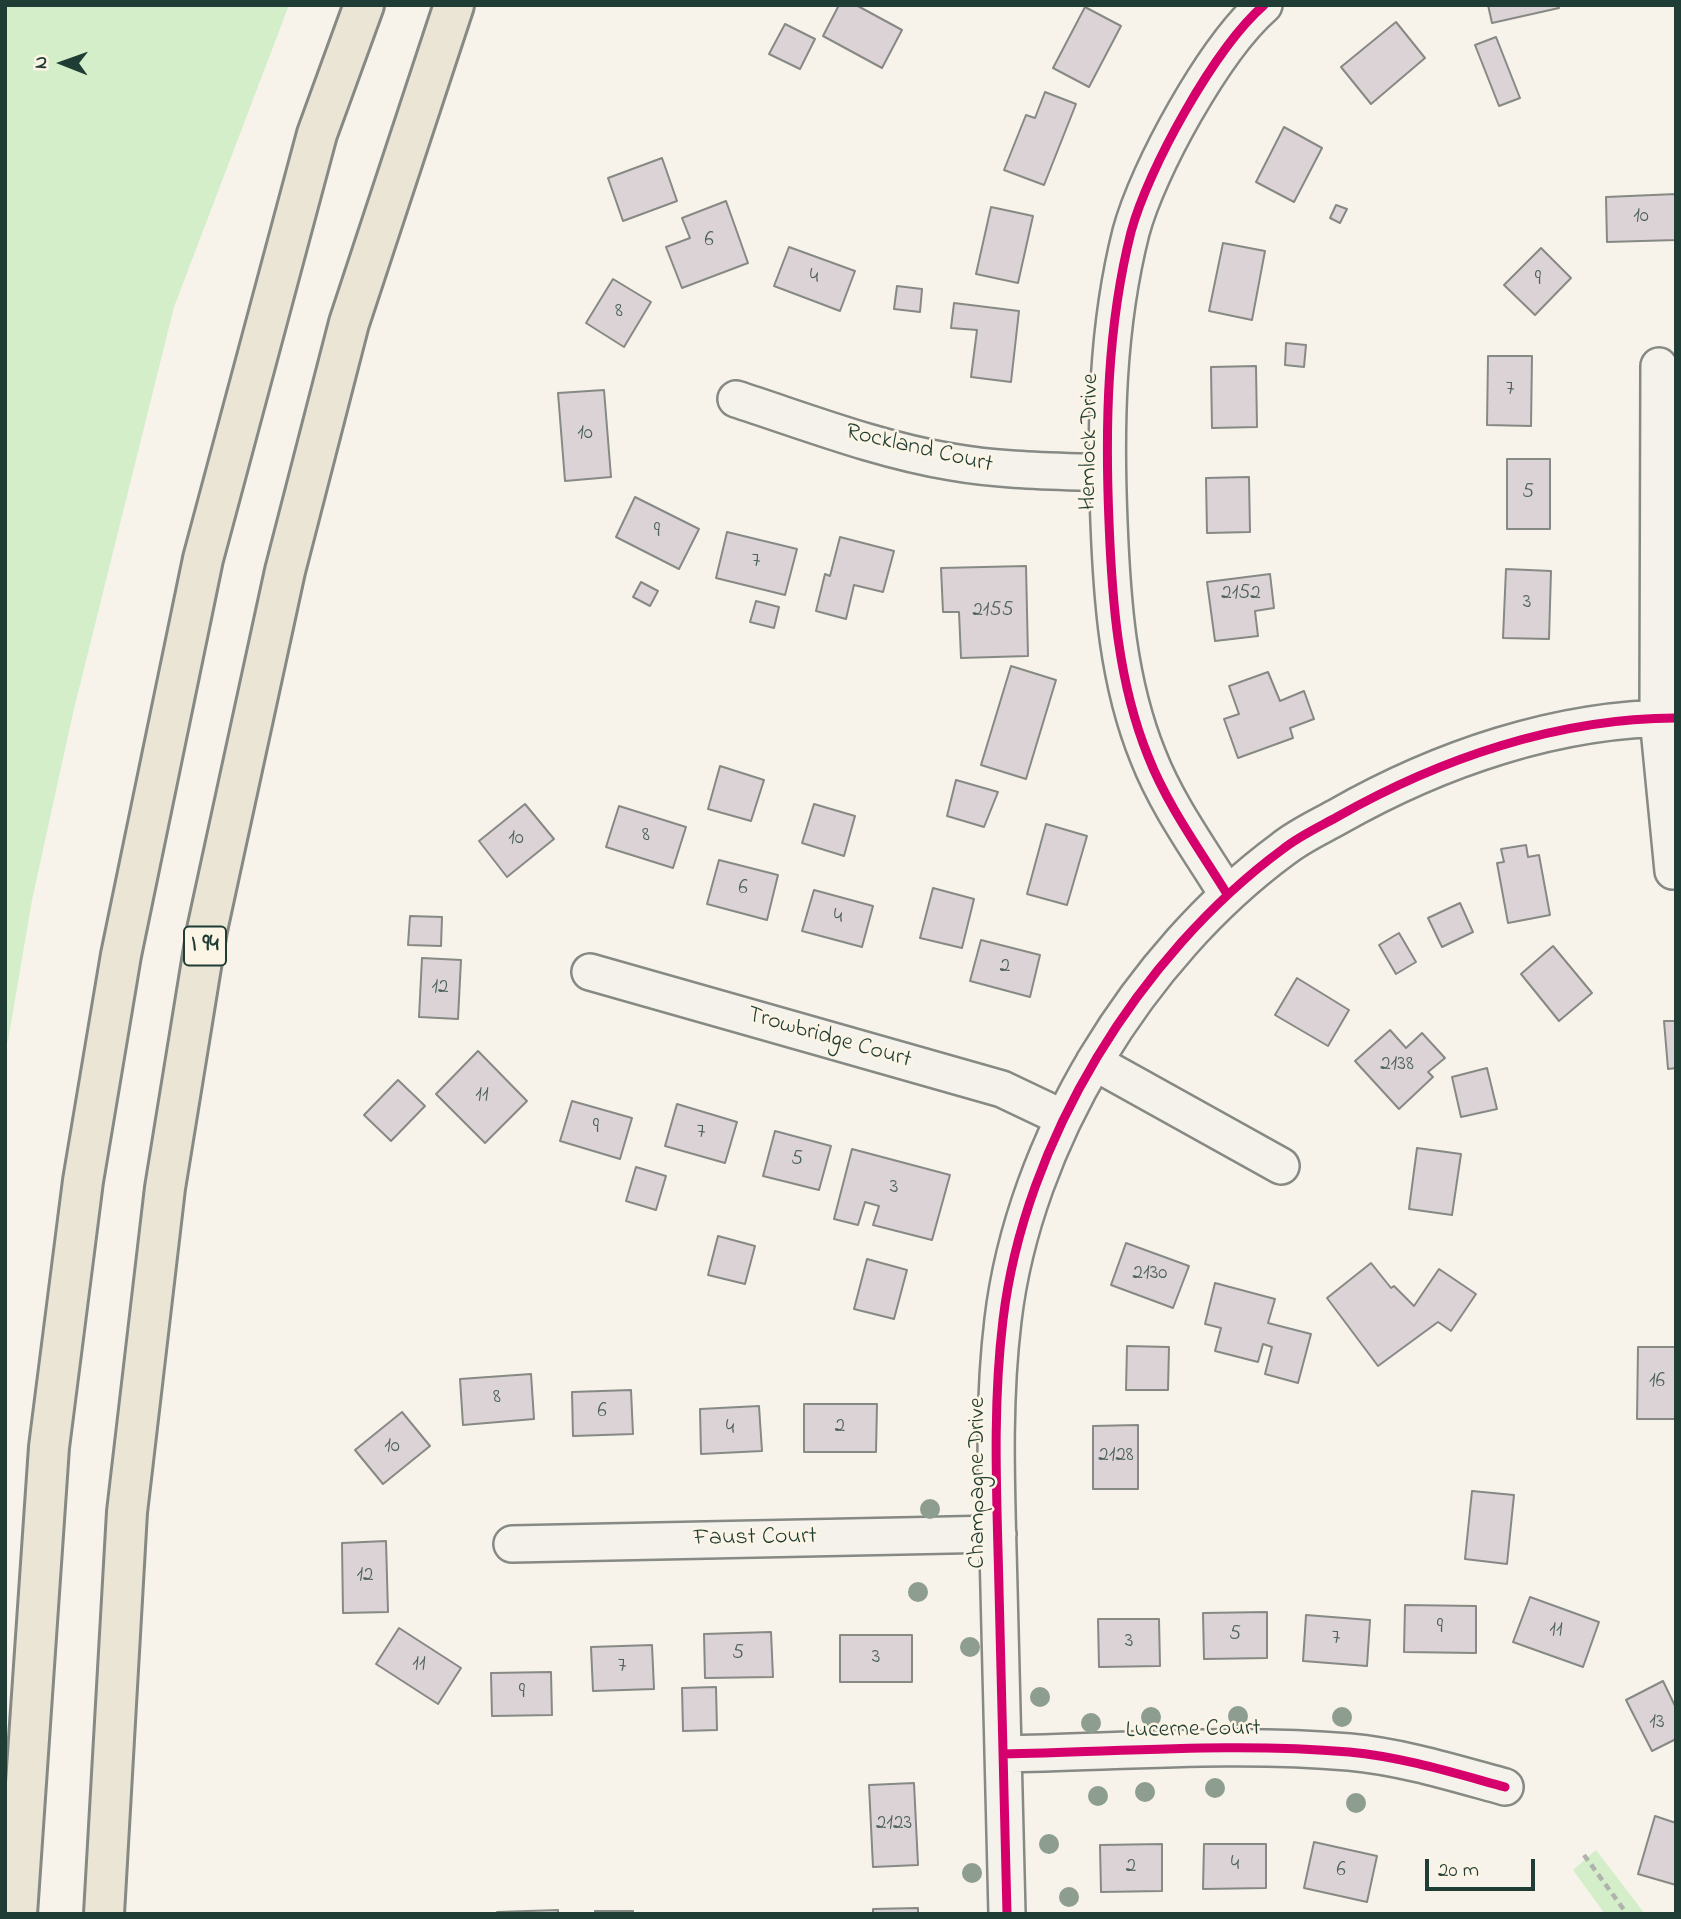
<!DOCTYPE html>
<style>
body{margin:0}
#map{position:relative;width:1681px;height:1919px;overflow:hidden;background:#f7f3ea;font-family:"Indie Flower",sans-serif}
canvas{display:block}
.frame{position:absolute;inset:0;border:7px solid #1f3d34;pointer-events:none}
.north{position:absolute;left:28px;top:28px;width:70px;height:70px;-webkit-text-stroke:5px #fcf5e5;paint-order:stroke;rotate:271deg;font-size:19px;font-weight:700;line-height:28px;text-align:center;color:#1f3d34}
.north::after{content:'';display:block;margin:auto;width:24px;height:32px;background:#1f3d34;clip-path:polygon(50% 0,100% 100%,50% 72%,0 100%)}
.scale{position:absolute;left:1425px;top:1859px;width:110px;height:32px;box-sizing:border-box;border:4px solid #1f3d34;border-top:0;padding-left:9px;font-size:21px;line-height:24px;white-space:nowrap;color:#1f3d34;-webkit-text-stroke:5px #fcf5e5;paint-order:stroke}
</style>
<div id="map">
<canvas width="1681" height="1919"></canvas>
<div class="frame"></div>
<div class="north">N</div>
<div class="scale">20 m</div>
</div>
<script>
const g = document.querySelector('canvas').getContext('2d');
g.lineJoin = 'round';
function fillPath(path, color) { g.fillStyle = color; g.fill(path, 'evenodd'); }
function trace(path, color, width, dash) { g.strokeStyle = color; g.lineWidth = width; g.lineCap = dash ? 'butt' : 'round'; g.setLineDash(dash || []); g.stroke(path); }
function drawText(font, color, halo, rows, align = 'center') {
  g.font = font + ' "Indie Flower",sans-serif'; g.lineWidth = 5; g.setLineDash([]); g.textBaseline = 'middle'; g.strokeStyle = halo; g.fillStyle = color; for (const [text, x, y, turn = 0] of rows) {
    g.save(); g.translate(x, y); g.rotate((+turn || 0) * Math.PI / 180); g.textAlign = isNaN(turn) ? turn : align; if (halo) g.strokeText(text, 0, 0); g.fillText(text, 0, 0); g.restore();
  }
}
fillPath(new Path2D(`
 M5,5H289L174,307L73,713L32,900L8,1041L5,1042Z
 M1596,1850L1645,1914H1605L1573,1870Z`), '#d3eec8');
const building = new Path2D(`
 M839,5H856L902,30L882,68L823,36Z
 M1488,5H1558L1559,8L1492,23Z
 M1085,7L1121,26L1089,87L1053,68Z
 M1396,22L1425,58L1371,104L1341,67Z
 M785,24L815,39L800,69L769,54Z
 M1496,37L1520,98L1499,106L1475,45Z
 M1045,92L1076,104L1044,185L1004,170L1026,115L1035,118Z
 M1284,127L1322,148L1294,202L1256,182Z
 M662,158L677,201L623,221L608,178Z
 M1676,194V240L1607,242L1606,197Z
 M726,201L748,263L682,288L666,247L690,238L682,218Z
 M1336,205L1347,209L1340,223L1330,218Z
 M991,207L1033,216L1018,283L976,274Z
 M1223,243L1265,251L1252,320L1209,311Z
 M789,247L855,271L840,311L774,286Z
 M1541,248L1571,278L1535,315L1504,285Z
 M613,279L651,302L624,347L586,323Z
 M897,286L922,289L920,312L894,309Z
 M954,303L1019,311L1011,382L971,377L977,330L951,328Z
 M1286,343L1306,345L1304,367L1285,365Z
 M1488,356H1532L1531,426L1487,425Z
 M1256,366L1257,427L1212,428L1211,367Z
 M604,390L611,477L565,481L558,393Z
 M1507,459H1550V529H1507Z
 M1249,477L1250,532L1207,533L1206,478Z
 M635,497L699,529L679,569L616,537Z
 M727,532L797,549L785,595L716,578Z
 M840,537L894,551L883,592L854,585L846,619L816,611L825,574L830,576Z
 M1026,566L1028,656L961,658L959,612H943L941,568Z
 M1506,569L1551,571L1549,639L1503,638Z
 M1270,574L1274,608L1255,611L1258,636L1215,641L1207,582Z
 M641,582L658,591L650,606L633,597Z
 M756,601L779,607L774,628L750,622Z
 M1011,666L1056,680L1026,779L981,765Z
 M1268,672L1280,701L1304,691L1314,719L1290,728L1293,738L1238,758L1224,719L1239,714L1229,686Z
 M720,766L764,780L751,821L708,809Z
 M956,780L998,792L984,827L947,816Z
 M525,804L554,839L507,877L479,841Z
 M814,804L855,816L844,856L802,843Z
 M619,806L686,827L673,868L606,847Z
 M1046,824L1087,836L1067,905L1027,894Z
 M1526,845L1528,857L1539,855L1550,915L1508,923L1497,863L1504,862L1501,849Z
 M719,860L778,875L767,920L707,904Z
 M933,888L974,899L962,948L920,938Z
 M814,890L873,906L862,947L802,931Z
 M1460,903L1473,932L1442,947L1428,918Z
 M410,916L442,917L441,946L408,945Z
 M1399,933L1416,962L1396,974L1379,945Z
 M981,940L1040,955L1030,997L970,981Z
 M1553,946L1592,993L1559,1021L1521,974Z
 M422,958L461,960L458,1019L419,1017Z
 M1297,978L1349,1010L1328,1046L1275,1015Z
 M1664,1021H1676V1068L1668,1069Z
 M1390,1030L1406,1048L1422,1033L1445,1058L1428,1072L1433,1077L1399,1109L1355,1061Z
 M478,1051L527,1101L485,1143L436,1094Z
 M1487,1068L1497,1109L1461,1117L1452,1077Z
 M398,1080L425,1106L391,1141L364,1115Z
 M572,1101L632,1118L620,1159L560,1141Z
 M677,1104L737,1122L725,1163L665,1146Z
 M775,1131L831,1146L819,1190L763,1176Z
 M1417,1148L1461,1154L1452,1215L1409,1209Z
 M852,1149L950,1175L932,1240L873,1225L879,1206L865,1202L858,1225L834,1219Z
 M636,1167L666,1176L656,1210L626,1201Z
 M718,1236L755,1246L745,1284L708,1275Z
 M1126,1243L1189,1266L1173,1308L1111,1285Z
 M867,1259L907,1270L894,1319L854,1309Z
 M1371,1263L1391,1288L1394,1286L1414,1306L1439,1269L1476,1294L1451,1331L1438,1322L1378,1366L1327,1298Z
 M1215,1283L1275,1299L1268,1323L1311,1334L1298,1383L1265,1374L1272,1347L1263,1344L1258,1362L1215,1351L1221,1328L1205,1324Z
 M1127,1346L1169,1347L1168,1390H1126Z
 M1638,1347H1676V1419H1637Z
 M531,1374L534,1419L463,1425L460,1379Z
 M631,1390L633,1434L573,1436L572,1392Z
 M804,1404H877L876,1452H804Z
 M759,1406L762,1451L701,1454L700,1409Z
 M402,1412L430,1446L383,1484L355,1450Z
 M1138,1425V1489H1093V1426Z
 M1472,1491L1514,1495L1507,1564L1465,1559Z
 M386,1541L388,1612L343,1613L342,1543Z
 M1530,1597L1599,1622L1583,1667L1513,1642Z
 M1405,1605L1476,1606V1653L1404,1652Z
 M1267,1612V1658L1204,1659L1203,1613Z
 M1306,1615L1370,1620L1367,1666L1303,1661Z
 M1098,1619H1159L1160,1666L1099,1667Z
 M399,1628L461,1668L438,1704L376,1664Z
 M771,1632L773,1677L705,1678L704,1634Z
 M840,1635H912V1682H840Z
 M652,1645L654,1689L593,1691L591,1647Z
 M551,1672L552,1715L492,1716L491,1673Z
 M1663,1681L1676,1708V1739L1652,1751L1626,1700Z
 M716,1687L717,1730L683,1731L682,1688Z
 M914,1783L918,1865L873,1867L869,1785Z
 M1655,1816L1676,1823V1885L1638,1874Z
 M1314,1842L1377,1856L1367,1902L1304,1888Z
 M1162,1844V1891L1101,1892L1100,1845Z
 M1204,1844H1266V1888L1203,1889Z
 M918,1908V1914H873V1909Z
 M558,1910V1914H497V1912Z
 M595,1911H633V1914H595Z`);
fillPath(building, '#dcd3d7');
trace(building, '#868984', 2);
const street = new Path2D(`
 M1659,366L1658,718L1673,871
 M736,399C807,422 879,450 952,462C1003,471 1055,471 1107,473
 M1227,894C1200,850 1167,805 1148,756C1118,682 1112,601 1109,522C1105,425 1107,327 1131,232C1148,169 1214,49 1264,5
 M590,972L1002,1089L1063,1118
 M1094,1062L1281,1166
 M512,1544L998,1534
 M1003,1754C1118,1752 1235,1742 1349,1752C1403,1757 1454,1773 1505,1787
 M1007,1914C1004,1806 1002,1697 999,1589C997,1499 992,1410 1003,1320C1024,1142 1139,955 1283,849C1299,836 1319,827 1337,817C1439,759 1558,718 1676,718`);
const highway = new Path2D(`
 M17,1914L49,1447L83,1181L121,955L203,559L317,134L364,5
 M104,1914L127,1512L165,1188L207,930L285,571L349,323L454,5`);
trace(street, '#868984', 40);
trace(highway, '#868984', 44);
trace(new Path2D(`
 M1584,1855L1627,1914`), '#b0b2ad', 4.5, [7, 5]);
trace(street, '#f5f2ec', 35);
trace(highway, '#eae5d5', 38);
trace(new Path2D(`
 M1227,894C1200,850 1167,805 1148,756C1118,682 1112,601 1109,522C1105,425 1107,327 1131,232C1148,169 1214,49 1264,5
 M1003,1754C1118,1752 1235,1742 1349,1752C1403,1757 1454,1773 1505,1787
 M1007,1914C1004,1806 1002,1697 999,1589C997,1499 992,1410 1003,1320C1024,1142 1139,955 1283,849C1299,836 1319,827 1337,817C1439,759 1558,718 1676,718`), '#d6006c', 9);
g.fillStyle = '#8d9d90';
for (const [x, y] of [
 [930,1509],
 [918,1592],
 [970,1647],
 [1040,1697],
 [1238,1716],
 [1151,1717],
 [1342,1717],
 [1091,1723],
 [1215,1788],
 [1145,1792],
 [1098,1796],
 [1356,1803],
 [1049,1844],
 [972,1873],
 [1069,1897]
]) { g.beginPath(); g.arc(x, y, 10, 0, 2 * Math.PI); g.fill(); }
drawText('21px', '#4e625d', null, [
 ["10",1641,218],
 ["6",709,242],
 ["4",814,279],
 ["9",1538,281],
 ["8",619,313],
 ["7",1510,391],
 ["10",585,435],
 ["5",1528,494],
 ["9",657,533],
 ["7",756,563],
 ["2152",1241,595],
 ["3",1527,604],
 ["2155",993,612],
 ["8",646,837],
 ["10",516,840],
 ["6",743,890],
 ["4",838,919],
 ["2",1005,968],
 ["12",440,989],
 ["2138",1397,1066],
 ["11",482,1097],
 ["9",596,1129],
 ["7",701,1134],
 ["5",797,1161],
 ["3",894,1189],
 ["2130",1150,1275],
 ["16",1657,1383],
 ["8",497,1399],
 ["6",602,1413],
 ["2",840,1428],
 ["4",730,1430],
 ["10",392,1448],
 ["2128",1116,1457],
 ["12",365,1577],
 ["9",1440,1629],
 ["11",1556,1632],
 ["5",1235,1636],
 ["7",1336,1640],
 ["3",1129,1643],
 ["5",738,1655],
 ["3",876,1659],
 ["11",419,1666],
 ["7",622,1668],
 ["9",522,1694],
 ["13",1657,1724],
 ["2123",894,1825],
 ["4",1235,1866],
 ["2",1131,1868],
 ["6",1341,1872]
]);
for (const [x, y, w] of [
 [205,946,42]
]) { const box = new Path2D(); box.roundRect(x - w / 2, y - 19.5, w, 39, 5); g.fillStyle = '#fcf5e5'; g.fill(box); trace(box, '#1f3d34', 2); }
drawText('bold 23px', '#1f3d34', null, [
 ["I 94",205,946]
]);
drawText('24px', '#1f3d34', '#fcf5e5', [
 ["Hemlock Drive",1091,442,-89],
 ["Rockland Court",919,450,13],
 ["Trowbridge Court",829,1039,16],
 ["Champagne Drive",979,1483,-90],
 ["Faust Court",755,1539,-1],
 ["Lucerne Court",1193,1731,-1]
]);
</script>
